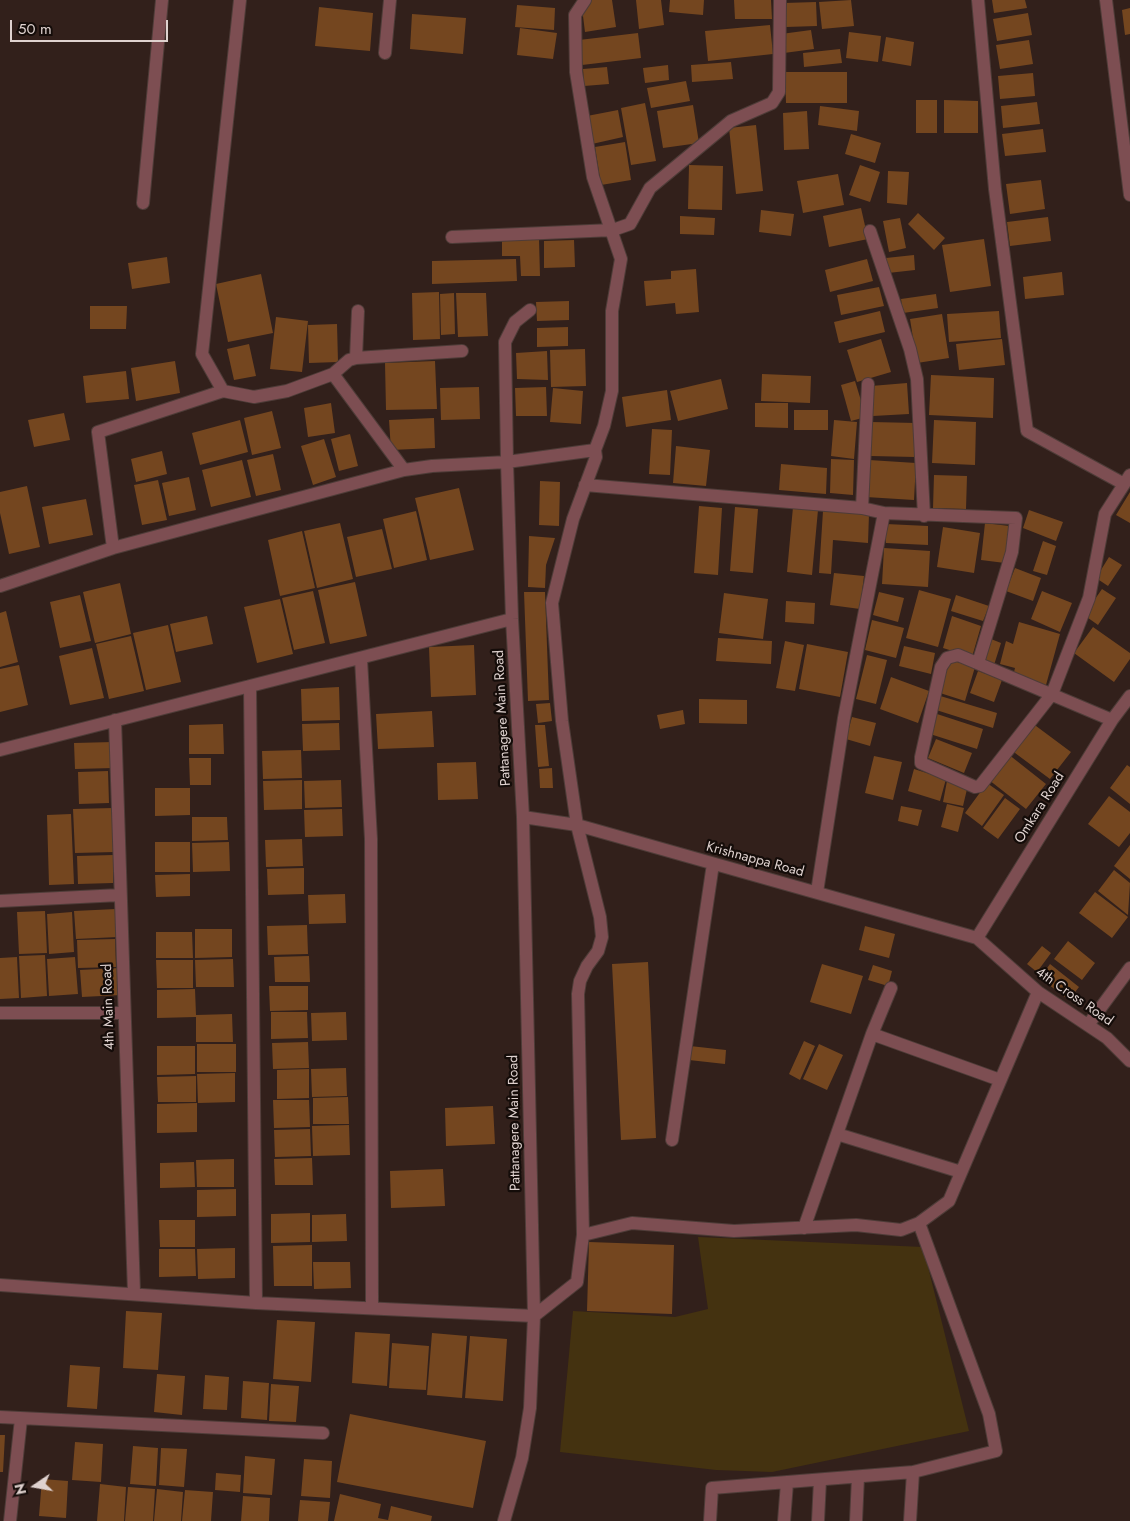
<!DOCTYPE html>
<style>
body{margin:0}
#map{position:relative;width:1130px;height:1521px;overflow:hidden;background:#32201b;font-family:Jost,sans-serif}
canvas{display:block}
.north{position:absolute;left:10px;top:1461px;width:50px;height:50px;-webkit-text-stroke:4px #140c09;paint-order:stroke;rotate:258deg;font-size:14px;font-weight:700;line-height:20px;text-align:center;color:#dfd2cf}
.north::after{content:'';display:block;margin:auto;width:18px;height:22px;background:#dfd2cf;clip-path:polygon(50% 0,100% 100%,50% 72%,0 100%)}
.scale{position:absolute;left:10px;top:20px;width:158px;height:22px;box-sizing:border-box;border:2px solid #dfd2cf;border-top:0;padding-left:6px;font-size:15px;line-height:18px;white-space:nowrap;color:#dfd2cf;-webkit-text-stroke:4px #140c09;paint-order:stroke}
</style>
<div id="map">
<canvas width="1130" height="1521"></canvas>
<div class="north">N</div>
<div class="scale">50 m</div>
</div>
<script>
const g = document.querySelector('canvas').getContext('2d');
g.lineJoin = 'round';
function fillPath(path, color) { g.fillStyle = color; g.fill(path, 'evenodd'); }
function trace(path, color, width, dash) { g.strokeStyle = color; g.lineWidth = width; g.lineCap = dash ? 'butt' : 'round'; g.setLineDash(dash || []); g.stroke(path); }
function drawText(font, color, halo, rows, align = 'center') {
  g.font = font + ' Jost,sans-serif'; g.lineWidth = 4.5; g.setLineDash([]); g.textBaseline = 'middle'; g.strokeStyle = halo; g.fillStyle = color; for (const [text, x, y, turn = 0] of rows) {
    g.save(); g.translate(x, y); g.rotate((+turn || 0) * Math.PI / 180); g.textAlign = isNaN(turn) ? turn : align; if (halo) g.strokeText(text, 0, 0); g.fillText(text, 0, 0); g.restore();
  }
}
fillPath(new Path2D(`
 M698,1237L923,1247L969,1431L772,1472L716,1470L560,1452L573,1311L675,1317L708,1309Z`), '#443210');
fillPath(new Path2D(`
 M581,0H612L616,27L585,32Z
 M636,0H661L664,25L639,29Z
 M670,0H704L703,15L669,12Z
 M734,0H771L772,19H735Z
 M851,0L854,26L822,29L819,2Z
 M992,0H1025L1027,8L994,13Z
 M816,2L817,26L786,27L784,3Z
 M517,5L555,8L554,30L515,27Z
 M319,7L373,13L370,51L315,46Z
 M1130,8V34L1125,35L1122,10Z
 M1028,13L1032,35L997,41L993,19Z
 M412,14L466,18L463,54L410,49Z
 M770,25L773,54L708,61L705,31Z
 M520,28L557,33L553,59L517,55Z
 M811,30L814,49L784,53L781,34Z
 M849,32L881,36L878,62L846,58Z
 M638,33L641,58L582,65L579,40Z
 M886,37L914,42L911,66L882,61Z
 M1029,40L1033,64L1000,69L996,45Z
 M840,49L842,63L804,67L803,53Z
 M731,62L733,79L692,82L691,65Z
 M668,65L669,80L645,83L643,68Z
 M607,67L609,84L584,86L583,69Z
 M785,72H847V103H786Z
 M1033,73L1035,96L1000,99L998,76Z
 M686,81L690,101L651,108L647,88Z
 M916,100H937V133H916Z
 M944,100L978,101V133H944Z
 M1037,102L1040,124L1003,128L1001,106Z
 M645,103L656,161L631,165L621,108Z
 M693,105L699,143L663,148L657,111Z
 M820,106L859,111L857,131L818,125Z
 M618,110L623,137L592,144L587,116Z
 M807,111L809,149L784,150L783,113Z
 M756,125L763,191L736,194L729,128Z
 M1043,129L1046,152L1005,156L1002,134Z
 M851,134L881,143L875,163L845,154Z
 M625,142L631,180L601,185L595,147Z
 M689,165L723,166L722,210L688,209Z
 M860,165L880,172L870,202L849,195Z
 M888,171L909,172L907,205L887,203Z
 M838,174L844,205L803,213L797,181Z
 M1041,180L1045,209L1010,214L1006,184Z
 M861,208L868,239L829,247L823,216Z
 M761,210L794,214L791,236L759,232Z
 M918,213L945,238L934,250L908,224Z
 M680,216L715,218L714,235L680,234Z
 M1048,217L1051,241L1010,246L1007,222Z
 M900,218L906,248L889,252L883,221Z
 M539,239L540,276H521L520,256H502V240Z
 M984,239L991,286L950,292L942,245Z
 M574,240L575,267L544,268V241Z
 M914,255L915,270L888,273L886,258Z
 M167,257L170,283L132,289L128,263Z
 M516,259L517,281L432,284V261Z
 M867,259L873,281L830,292L825,270Z
 M696,269L699,312L676,314L675,303L646,306L644,281L671,279V271Z
 M1062,272L1064,295L1025,299L1023,277Z
 M261,274L273,333L228,342L216,284Z
 M879,287L884,306L841,315L837,295Z
 M439,292L440,339L413,340L412,293Z
 M454,293L455,334L441,335L440,294Z
 M456,293H486L488,336L458,337Z
 M936,294L938,308L903,313L901,299Z
 M569,301V320L537,321L536,302Z
 M90,306H127L126,329H90Z
 M880,311L885,332L839,343L834,322Z
 M999,311L1001,338L949,342L947,314Z
 M942,314L949,358L917,363L910,319Z
 M276,317L308,321L302,372L270,369Z
 M337,324L338,362L309,363L308,325Z
 M568,327V346L537,347V328Z
 M881,339L891,372L857,382L847,350Z
 M1002,339L1005,365L959,370L956,344Z
 M249,344L256,376L234,380L227,349Z
 M585,349L586,386L551,387L550,350Z
 M547,351L548,380L517,379L516,353Z
 M175,361L180,393L136,401L131,368Z
 M435,361L437,409L386,410L385,363Z
 M126,371L129,399L86,403L83,376Z
 M762,374L811,376L810,403L761,401Z
 M931,375L994,378L993,418L929,415Z
 M721,379L728,409L678,421L670,391Z
 M855,381L866,417L851,421L841,385Z
 M907,383L909,414L873,416L871,386Z
 M479,387L480,419L441,420L440,388Z
 M546,387L547,416H516L515,388Z
 M553,388L583,391L581,424L550,422Z
 M667,390L671,420L626,427L622,397Z
 M331,403L335,433L308,437L304,408Z
 M755,403H788V428L755,427Z
 M794,410H828V430H794Z
 M272,411L281,448L252,455L244,418Z
 M64,413L70,440L34,447L28,420Z
 M434,418L435,448L391,450L389,420Z
 M240,420L248,452L200,465L192,433Z
 M834,420L857,422L854,459L831,456Z
 M934,420L976,422L975,465L932,463Z
 M871,422L916,423L915,457L871,456Z
 M652,429L672,430L670,475L649,474Z
 M350,434L358,466L339,471L331,439Z
 M324,439L336,477L313,485L301,446Z
 M676,446L710,450L706,486L673,483Z
 M162,451L167,474L136,482L131,459Z
 M273,454L281,490L256,496L247,460Z
 M831,459L854,460L853,495L830,493Z
 M242,460L251,497L211,507L202,470Z
 M869,460L916,463L914,500L866,497Z
 M781,464L827,468L826,494L779,490Z
 M934,475L967,476L966,509L933,508Z
 M189,477L196,510L169,516L162,483Z
 M158,480L167,520L142,525L134,485Z
 M540,481L560,482L559,526L539,525Z
 M27,486L40,547L9,554L0,513V492Z
 M459,488L474,550L430,560L415,498Z
 M1130,492V523L1116,515Z
 M86,499L93,535L49,544L42,507Z
 M699,506L722,508L718,575L694,573Z
 M735,507L758,509L753,573L730,571Z
 M793,507L818,510L812,575L787,572Z
 M1029,510L1063,522L1056,541L1023,528Z
 M416,511L427,560L394,568L383,519Z
 M823,511L869,514L868,543L833,540L831,574L819,573Z
 M340,523L353,579L317,588L304,531Z
 M985,523L1009,526L1005,563L981,560Z
 M886,524L928,526V545L886,543Z
 M943,527L980,533L974,573L937,567Z
 M382,529L392,569L356,577L347,537Z
 M302,531L315,588L280,596L268,540Z
 M529,536L555,538L546,565L545,588L528,587Z
 M1043,541L1056,546L1047,575L1033,571Z
 M884,548L930,551L928,587L882,584Z
 M1109,557L1122,565L1108,586L1096,578Z
 M1015,568L1041,578L1033,601L1006,591Z
 M834,573L864,576L860,609L830,605Z
 M355,582L367,636L330,644L318,590Z
 M120,583L131,634L95,643L83,592Z
 M1102,589L1116,598L1098,625L1084,615Z
 M919,590L951,599L938,647L906,638Z
 M313,591L325,643L294,650L282,598Z
 M1042,591L1072,603L1060,632L1031,619Z
 M524,592H545L549,700L528,701Z
 M879,592L904,598L898,622L873,615Z
 M724,593L768,599L763,639L719,633Z
 M80,595L91,641L60,648L50,602Z
 M956,595L989,606L983,621L951,611Z
 M280,599L293,654L257,663L244,607Z
 M786,601L815,603L814,624L785,622Z
 M6,611L18,662L0,667V613Z
 M207,616L213,644L176,652L170,624Z
 M952,616L981,626L972,657L943,648Z
 M872,620L904,628L896,658L865,650Z
 M1019,622L1060,634L1046,685L1013,676L1015,668L1000,664L1006,641L1013,644Z
 M168,625L181,682L146,690L133,633Z
 M1093,627L1130,653V659L1114,682L1074,653Z
 M131,636L144,691L109,699L96,644Z
 M718,638L772,641L771,664L716,661Z
 M991,639L1001,643L994,665L984,662Z
 M785,641L804,645L795,691L776,688Z
 M807,644L848,652L840,697L799,689Z
 M474,645L476,695L431,697L429,647Z
 M904,646L935,653L931,674L899,666Z
 M92,648L104,698L70,705L59,656Z
 M867,655L887,660L876,704L856,699Z
 M950,660L975,667L965,701L940,693Z
 M19,665L28,705L0,712V669Z
 M978,671L1002,680L994,702L970,693Z
 M891,677L929,691L918,723L880,709Z
 M339,687L340,720L302,721L301,689Z
 M937,695L997,713L993,728L933,709Z
 M699,699L747,700V724L699,723Z
 M550,703L552,721L538,723L536,704Z
 M683,710L685,724L660,729L657,715Z
 M432,711L434,747L378,749L376,714Z
 M937,714L983,729L977,749L930,734Z
 M852,717L876,723L870,746L846,739Z
 M339,723L340,750L303,751L302,724Z
 M1032,723L1071,752L1050,779L1011,750Z
 M223,724L224,754H189V725Z
 M535,725H545L549,766L538,767Z
 M936,739L972,753L964,773L928,758Z
 M113,742L114,768L75,769L74,743Z
 M301,750L302,778L263,779L262,751Z
 M1008,754L1046,784L1026,809L989,780Z
 M874,756L902,762L893,800L865,793Z
 M189,758H211V785H190Z
 M476,762L478,799L438,800L437,763Z
 M1127,765L1130,767V804L1110,788Z
 M552,768L553,788H540L539,769Z
 M914,769L946,779L940,801L908,791Z
 M108,771L109,803L79,804L78,772Z
 M302,780V809L264,810L263,781Z
 M341,780L342,807L305,808L304,781Z
 M947,781L968,785L963,806L943,802Z
 M987,783L1004,795L982,826L965,813Z
 M155,788H190V815L155,816Z
 M1109,796L1130,812V833L1119,847L1088,824Z
 M1005,798L1020,809L998,839L983,828Z
 M947,804L964,808L958,832L941,827Z
 M901,806L922,810L918,826L898,821Z
 M113,808L115,852L75,853L73,809Z
 M342,809L343,836L305,837L304,810Z
 M71,814L74,884L49,885L47,815Z
 M192,817H227L228,840L192,841Z
 M302,839L303,866L266,867L265,840Z
 M155,842H190V872H155Z
 M229,842L230,871L193,872L192,843Z
 M1130,845V879L1114,866Z
 M113,855V883L78,884L77,856Z
 M304,868V894L268,895L267,869Z
 M1114,870L1130,883L1128,915L1098,891Z
 M190,874V896L156,897L155,875Z
 M1095,892L1128,917L1112,938L1079,913Z
 M345,894L346,923L309,924L308,895Z
 M116,909L118,937L76,939L74,911Z
 M45,911L47,953L19,954L17,912Z
 M72,912L74,952L49,954L47,914Z
 M307,925L308,954L268,955L267,926Z
 M865,926L895,934L889,958L859,950Z
 M195,929H232V957L195,958Z
 M156,932H192L193,958H156Z
 M115,939L116,967L78,968L77,940Z
 M1068,941L1095,963L1082,980L1054,959Z
 M1042,946L1051,953L1037,972L1027,964Z
 M45,955L47,996L21,998L19,956Z
 M309,956L310,982H275L274,957Z
 M17,957L19,998L0,999V958Z
 M75,957L78,994L49,996L47,959Z
 M233,959L234,987H196L195,960Z
 M156,960H193V988H157Z
 M648,962L656,1138L621,1140L612,964Z
 M822,964L863,976L851,1014L810,1002Z
 M1050,964L1079,987L1069,1000L1040,978Z
 M873,965L892,971L888,986L868,980Z
 M119,968L121,995L82,997L80,970Z
 M269,986H308V1010L270,1011Z
 M195,989L196,1015L232,1014L233,1042H196V1017L157,1018V990Z
 M271,1012H307L308,1038L271,1039Z
 M346,1012L347,1040L312,1041L311,1013Z
 M804,1041L815,1046L800,1080L789,1074Z
 M308,1042L309,1068L273,1069L272,1043Z
 M197,1044H236V1072H197Z
 M819,1044L843,1055L827,1090L803,1079Z
 M157,1046H195V1074L157,1075Z
 M690,1046L726,1050L725,1064L689,1060Z
 M346,1068L347,1096L312,1097L311,1069Z
 M309,1069V1098L277,1099V1070Z
 M235,1073V1102L198,1103L197,1074Z
 M196,1076V1102H158L157,1077Z
 M348,1097L349,1124H313V1098Z
 M273,1100H309L310,1127L274,1128Z
 M197,1103V1132L157,1133V1104Z
 M493,1106L495,1144L446,1146L445,1108Z
 M349,1125L350,1155L313,1156L312,1126Z
 M310,1129L311,1156L275,1157L274,1130Z
 M312,1158L313,1185H275L274,1159Z
 M234,1159V1187H197L196,1160Z
 M194,1162L195,1187L160,1188V1163Z
 M443,1169L445,1206L391,1208L390,1171Z
 M236,1189V1216L197,1217V1190Z
 M310,1213V1242L271,1243V1214Z
 M346,1214L347,1241L312,1242V1215Z
 M159,1220H195V1247H160Z
 M589,1242L674,1245L672,1314L587,1311Z
 M312,1245V1286H274L273,1246Z
 M235,1248V1278L198,1279L197,1249Z
 M159,1249H195L196,1276L159,1277Z
 M313,1262H350L351,1288L314,1289Z
 M126,1311L162,1313L158,1370L123,1368Z
 M277,1320L315,1322L311,1382L273,1379Z
 M355,1332L390,1334L387,1386L352,1383Z
 M432,1333L467,1336L462,1398L427,1395Z
 M470,1336L507,1339L503,1401L465,1398Z
 M392,1343L429,1346L426,1390L389,1388Z
 M70,1365L100,1367L97,1409L67,1407Z
 M157,1374L185,1376L182,1415L154,1412Z
 M205,1375L229,1377L227,1410L203,1409Z
 M243,1381L269,1383L267,1420L241,1418Z
 M271,1384L299,1386L296,1422L269,1421Z
 M350,1414L486,1441L473,1508L337,1482Z
 M0,1435H5L3,1472H0Z
 M75,1442L103,1444L101,1482L72,1480Z
 M133,1446L158,1448L156,1486L130,1484Z
 M161,1448L187,1449L184,1487L159,1485Z
 M245,1456L275,1459L272,1495L243,1493Z
 M304,1459L332,1461L330,1498L301,1496Z
 M216,1473L241,1475L240,1492L215,1490Z
 M42,1479L68,1481L66,1518L39,1516Z
 M100,1484L126,1487L124,1521H97Z
 M128,1487L155,1489L153,1521H125Z
 M157,1489L183,1492L181,1521H154Z
 M185,1490L213,1492L211,1521H182Z
 M340,1494L381,1504L378,1518L388,1520L391,1506L432,1516L431,1521H334Z
 M243,1496L270,1498L269,1521H241Z
 M300,1500L330,1502L328,1521H298Z`), '#74461f');
const minor = new Path2D(`
 M240,0L202,354L223,391L254,397L287,391L333,374L404,470L432,466L507,462L505,342L515,322L530,310
 M978,0L995,189L1027,431L1124,484
 M1106,0L1130,195
 M385,53L390,0
 M143,203L162,0
 M870,231L910,349L917,379L924,516
 M452,237L613,230L630,224L650,188L731,121L772,103L779,92L780,0
 M356,358L358,311
 M333,374L349,360L356,358L462,351
 M585,485L862,508L884,513
 M862,508L868,384
 M113,548L98,432L223,391
 M0,586L113,548L404,470
 M361,659L371,839L372,1307
 M250,686L256,1303
 M115,720L134,1293
 M1112,720L958,655L947,658L941,667L921,757V763L975,787L980,786L1052,694L1089,598L1105,514L1130,475
 M0,750L512,619
 M523,817L577,825L977,938L1038,992L1107,1038L1130,1061
 M817,892L844,718L884,513L1016,518L1012,552L978,663
 M0,901L120,895
 M977,938L1112,720L1130,696
 M0,1013H124
 M1088,1025L1130,968
 M872,1034L891,988
 M837,1134L961,1172
 M672,1140L713,864
 M804,1228L872,1034L1000,1080
 M583,1235L578,994L580,981L587,966L598,951L602,937L600,917L577,825L562,721L552,603L573,519L596,457L595,450
 M0,1285L256,1303L534,1316L577,1282L583,1235L632,1223L734,1231L856,1225L901,1230L919,1223L949,1201L1038,992
 M0,1417L323,1433
 M913,1472L996,1451L989,1414L919,1223
 M10,1521L21,1419
 M504,1521L522,1458L530,1408L534,1316L523,817L512,619L507,462L595,450L604,426L612,391V311L621,259L593,177L576,72L575,15L585,0
 M710,1521L712,1488L913,1472L910,1521
 M784,1521L787,1483
 M818,1521L820,1480
 M856,1521L858,1477`);
trace(minor, '#4e3c38', 14);
trace(minor, '#7d4e52', 12);
drawText('14px', '#dfd2cf', '#140c09', [
 ["Pattanagere Main Road",503,718,-93],
 ["Omkara Road",1040,808,-58],
 ["Krishnappa Road",755,860,15],
 ["4th Cross Road",1074,997,35],
 ["4th Main Road",109,1007,-92],
 ["Pattanagere Main Road",515,1123,-91]
]);
</script>
